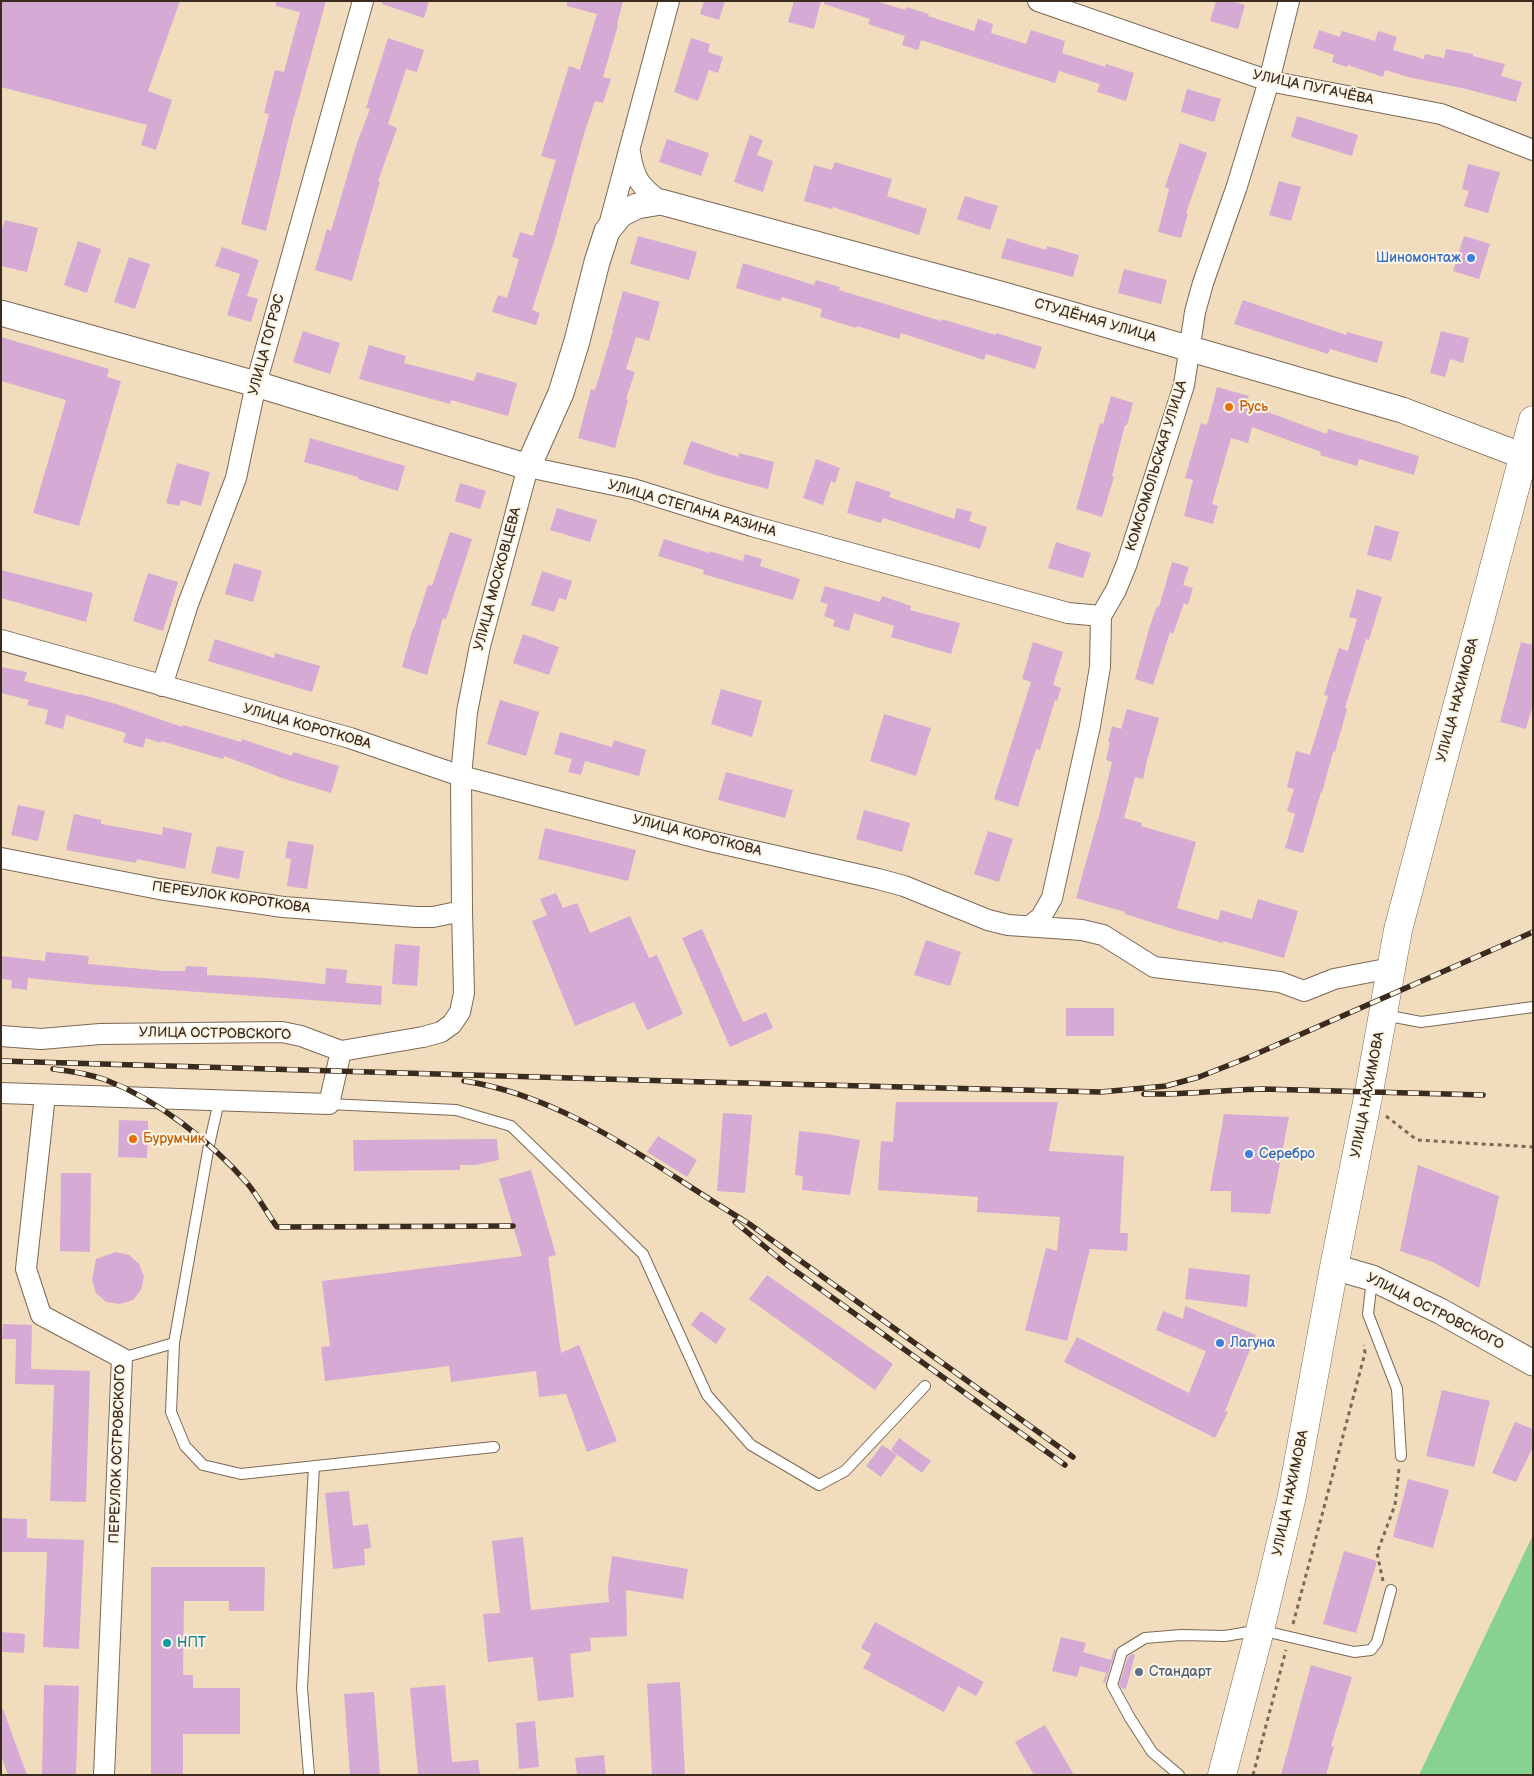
<!DOCTYPE html>
<meta charset="utf-8">
<style>
body{margin:0}
#map{position:relative;width:1534px;height:1776px;overflow:hidden;background:#f1ddbd;font-family:"Balsamiq Sans",sans-serif}
canvas{display:block}
.frame{position:absolute;inset:0;border:2px solid #3b2a1e;pointer-events:none}
</style>
<div id="map">
<canvas width="1534" height="1776"></canvas>
<div class="frame"></div>
</div>
<script>
const g = document.querySelector('canvas').getContext('2d');
g.lineJoin = 'round';
function fillPath(path, color) { g.fillStyle = color; g.fill(path, 'evenodd'); }
function trace(path, color, width, dash) { g.strokeStyle = color; g.lineWidth = width; g.lineCap = dash ? 'butt' : 'round'; g.setLineDash(dash || []); g.stroke(path); }
function drawText(font, color, halo, rows, align = 'center') {
  g.font = font + ' "Balsamiq Sans",sans-serif'; g.lineWidth = 4; g.setLineDash([]); g.textBaseline = 'middle'; g.strokeStyle = halo; g.fillStyle = color; for (const [text, x, y, turn = 0] of rows) {
    g.save(); g.translate(x, y); g.rotate((+turn || 0) * Math.PI / 180); g.textAlign = isNaN(turn) ? turn : align; if (halo) g.strokeText(text, 0, 0); g.fillText(text, 0, 0); g.restore();
  }
}
fillPath(new Path2D(`
 M1533,1535V1775H1419Z`), '#88d28f');
fillPath(new Path2D(`
 M1,1H180L148,91L172,100L156,150L141,145L147,125L1,87Z
 M276,1H326L293,120L266,231L241,224L269,114L264,113L275,70L284,72L300,12L276,6Z
 M383,1H429L424,18L382,4Z
 M567,1H623L617,25H618L603,77L611,79L603,103L595,101L584,134L554,242L532,310L540,313L536,325L492,312L498,295L507,298L519,259L512,257L520,232L533,236L556,160L541,156L569,66L580,70L597,14L567,6Z
 M704,1H725L719,20L700,14Z
 M794,1H821L814,29L788,22Z
 M824,1H876L905,10L906,7L929,14L928,16L974,31L978,19L993,24L991,33L1026,44L1031,30L1065,41L1062,53L1105,67L1106,64L1134,73L1126,101L1097,92L1100,84L1059,71L1055,83L921,40L918,50L902,45L905,36L868,24L870,19L824,4Z
 M1216,1H1232L1245,5L1238,29L1210,21Z
 M1319,30L1340,37L1342,31L1375,41L1378,31L1397,37L1393,50L1424,59L1425,54L1444,58L1446,49L1473,54V56L1505,64L1501,76L1522,82L1516,102L1466,89L1408,77L1385,70L1383,77L1348,65L1347,67L1332,62L1334,55L1313,48Z
 M388,38L424,50L417,72L406,69L388,124L397,128L378,181L380,182L352,281L315,270L327,229L331,231L357,143L370,109L366,108Z
 M691,38L710,44L708,52L723,57L718,73L709,70L698,101L674,92Z
 M1187,89L1221,99L1214,122L1181,112Z
 M1297,116L1358,135L1352,156L1291,137Z
 M750,135L763,140L757,155L773,161L763,192L734,182Z
 M667,139L709,153L701,176L659,162Z
 M1180,143L1207,153L1186,213H1188L1181,238L1158,232L1169,189L1165,187Z
 M835,162L892,179L887,196L927,209L919,235L833,207L832,209L804,201L814,165L832,170Z
 M1468,164L1500,172L1488,213L1464,206L1469,191L1462,189Z
 M1279,181L1301,187L1291,221L1269,215Z
 M965,196L998,206L990,230L957,219Z
 M5,220L38,228L27,272L1,266V233Z
 M638,236L697,252L689,280L630,264Z
 M1464,236L1490,244L1479,279L1453,271Z
 M1007,238L1046,250L1047,246L1079,255L1073,277L1001,258Z
 M78,241L101,249L87,293L64,285Z
 M222,247L259,260L247,296L258,299L251,322L227,315L240,274L215,266Z
 M129,257L150,264L135,309L114,302Z
 M743,263L814,285L816,280L840,287L839,290L941,321V319L996,335V333L1042,347L1035,369L986,354L984,360L901,333L899,339L857,326L856,328L820,317L822,309L782,297L780,301L736,288Z
 M1124,269L1167,280L1161,304L1118,293Z
 M623,291L660,302L649,341L636,337L626,369L635,372L626,399L628,400L615,448L578,438L591,389L595,390L613,331L612,330Z
 M1243,300L1346,335L1347,332L1383,342L1377,363L1330,349L1328,354L1234,324Z
 M303,331L340,343L330,374L293,362Z
 M1441,331L1469,338L1463,363L1450,359L1445,377L1430,373Z
 M1,337L109,369L107,377L121,381L79,526L33,513L66,400L1,381Z
 M369,345L406,356L404,363L474,381L477,372L517,383L508,416L451,400L450,404L359,379Z
 M1217,387L1249,396L1246,404L1327,434L1328,429L1419,456L1414,475L1359,459L1357,466L1320,455L1321,452L1252,427L1248,443L1231,438L1212,504L1218,506L1213,524L1184,516L1193,480L1185,478L1201,423L1207,425Z
 M1111,396L1133,403L1127,425H1125L1112,476L1114,477L1102,517L1076,509L1100,423L1103,424Z
 M310,438L405,466L398,491L358,479V477L304,462Z
 M691,441L738,457L739,453L774,462L768,489L719,476L683,464Z
 M816,459L840,468L835,483L831,481L823,505L803,498Z
 M177,463L210,472L201,506L181,500L179,506L166,503Z
 M856,481L891,492L889,497L954,519L957,508L972,512L969,521L987,527L980,549L883,518L881,523L847,513Z
 M460,483L486,491L480,509L455,501Z
 M557,508L597,520L590,542L550,530Z
 M1375,525L1399,532L1391,561L1367,555Z
 M450,532L472,539L446,619L443,618L427,675L402,667L413,628H414L428,585L432,586Z
 M664,539L709,553V551L743,561L745,554L762,559L760,566L800,579L793,600L703,574L704,570L658,556Z
 M1056,542L1091,553L1083,578L1048,568Z
 M1172,562L1189,567L1183,585L1193,588L1188,605L1184,603L1173,634L1170,632L1153,685L1135,679L1150,626L1157,606L1159,607Z
 M234,563L262,571L253,602L225,594Z
 M1,570L93,593L86,622L1,598Z
 M542,571L572,581L566,600L559,598L554,612L531,605Z
 M148,573L178,582L163,631L133,621Z
 M825,586L880,602L882,596L911,606L910,610L960,623L951,654L891,637L894,626L854,613L849,631L833,626L835,620L824,616L828,604L820,602Z
 M1357,589L1382,597L1369,640L1366,639L1345,708L1347,709L1335,752H1333L1322,793L1321,792L1303,853L1285,848L1295,814L1287,811L1294,789L1287,787L1296,751L1310,755L1328,696L1324,695L1339,648L1348,651L1357,619L1349,617Z
 M523,634L559,647L549,675L513,663Z
 M215,639L274,658L275,653L320,666L312,692L208,661Z
 M1033,642L1063,652L1053,685L1061,688L1057,701L1055,700L1040,750L1036,749L1018,807L994,799L1031,682L1022,679Z
 M1521,642L1533,645V704L1526,729L1500,722Z
 M1,667L27,672L24,681L79,695V694L116,704L182,727L183,725L241,742L242,739L292,756L293,752L339,766L331,793L285,779L224,756L223,759L161,741V743L146,738L143,748L123,742L126,733L66,715L63,729L45,724L48,710L27,705L29,700L1,693Z
 M721,689L762,701L752,737L711,724Z
 M500,700L539,712L526,756L487,744Z
 M1127,709L1159,718L1148,757L1143,779L1135,777L1124,818L1142,823L1141,826L1196,842L1177,908L1218,920L1221,910L1252,919L1258,899L1298,911L1284,958L1223,941V943L1176,930L1125,914V912L1076,898L1100,812L1112,762L1106,760L1110,742H1108L1112,726L1121,729Z
 M884,714L931,728L916,776L870,761Z
 M560,732L612,747L614,740L646,750L639,776L585,761L581,775L568,772L572,759L554,754Z
 M726,772L793,790L785,818L718,800Z
 M18,805L45,811L38,841L11,835Z
 M864,810L910,823L902,852L856,839Z
 M74,814L101,820V824L162,835L163,827L192,833L185,869L137,859L136,863L66,850Z
 M545,828L636,850L628,881L538,859Z
 M988,831L1013,839L999,882L974,874Z
 M288,841L314,845L307,889L287,886L291,859L285,858Z
 M217,846L244,851L239,879L211,873Z
 M556,893L563,908L577,903L590,933L630,916L649,958L657,955L683,1014L647,1030L634,1002L575,1026L532,921L547,915L540,899Z
 M702,929L743,1022L766,1012L773,1028L730,1047L682,938Z
 M926,940L961,952L950,986L914,975Z
 M395,944L420,946L417,986L392,984Z
 M46,952L89,956L88,964L164,971H185L186,966L207,967V975L265,978L325,984L326,968L347,970L346,983L382,986L381,1005L86,984L28,978L27,990L11,988L12,980L1,979V956L45,961Z
 M1066,1008H1114V1036H1066Z
 M896,1102H1058L1049,1151L1124,1156L1120,1233H1128L1127,1251L1090,1249L1067,1341L1025,1330L1046,1248L1057,1251L1060,1217L977,1212L978,1197L878,1190L881,1141L893,1142Z
 M723,1113L752,1115L745,1193L717,1191Z
 M1224,1114L1289,1117L1270,1214L1231,1212V1191H1210Z
 M119,1120L148,1121L147,1158L118,1157Z
 M799,1131L827,1134L860,1140L850,1195L802,1190L803,1176L795,1175Z
 M658,1136L697,1160L687,1177L647,1152Z
 M497,1139L499,1160L476,1165H460V1170L354,1171L353,1140Z
 M1418,1165L1499,1196L1479,1288L1433,1262L1400,1251Z
 M531,1170L556,1255L548,1257L561,1353L579,1345L617,1441L587,1452L566,1394L539,1397L536,1371L451,1382L449,1366L325,1381L321,1347L330,1346L322,1281L522,1256L499,1179Z
 M61,1173H91L90,1252L60,1251Z
 M116,1252L129,1255L139,1264L144,1277L141,1290L133,1300L120,1304L106,1302L96,1293L92,1280L96,1259Z
 M1189,1268L1250,1275L1247,1307L1185,1299Z
 M767,1275L893,1364L875,1390L749,1299Z
 M1185,1306L1256,1335L1225,1411L1228,1412L1215,1438L1064,1362L1077,1337L1189,1393L1206,1351L1156,1330L1163,1311L1183,1319Z
 M701,1311L726,1329L716,1344L691,1325Z
 M3,1324L32,1325L31,1369L90,1371L86,1502L50,1501L54,1385L15,1384L16,1339H2Z
 M1442,1390L1490,1401L1474,1467L1426,1456Z
 M1515,1422L1533,1429V1447L1516,1482L1492,1473Z
 M899,1438L931,1461L922,1473L891,1450Z
 M882,1445L897,1455L881,1477L866,1466Z
 M1408,1479L1449,1490L1433,1548L1393,1537Z
 M349,1491L353,1526L368,1524L371,1548L364,1549L365,1565L333,1569L325,1493Z
 M1,1518L27,1519V1538L84,1540L79,1649L43,1647L47,1552H1Z
 M523,1537L531,1610L609,1602L608,1587L612,1556L688,1569L683,1599L626,1590L627,1636L590,1638L591,1651L570,1654L574,1697L538,1701L533,1657L488,1662L483,1614L500,1613L492,1541Z
 M1344,1551L1377,1561L1356,1633L1323,1624Z
 M151,1567H265L264,1611H229V1601H184L183,1675H193V1688H240V1734H183V1775H151Z
 M875,1622L984,1682L976,1696L958,1686L944,1712L863,1668L871,1654L861,1648Z
 M1,1632L25,1634L24,1653L1,1652Z
 M1061,1637L1086,1643L1083,1652L1111,1660L1114,1649L1116,1650L1105,1683H1103L1106,1673L1080,1666L1077,1677L1052,1671Z
 M1132,1654L1135,1655L1126,1689L1121,1688L1119,1684L1128,1657Z
 M1311,1665L1352,1677L1331,1746L1334,1747L1326,1775H1281Z
 M680,1682L685,1775H652L647,1684Z
 M44,1685L79,1686L76,1775H42Z
 M445,1685L452,1762L478,1760L480,1775H418L410,1688Z
 M374,1692L380,1775H350L344,1694Z
 M3,1709L27,1775H8L1,1756V1710Z
 M535,1721L539,1767L519,1769L516,1723Z
 M1045,1725L1074,1775H1034L1015,1742Z
 M604,1755L606,1775H577L575,1758Z`), '#d5aad5');
const service = new Path2D(`
 M1384,1015L1421,1022L1533,1007
 M219,1101L209,1145L174,1343L171,1412L185,1446L203,1465L241,1474L494,1447
 M329,1104L456,1110L511,1126L643,1254L707,1395L751,1445L819,1485L845,1471L925,1386
 M1372,1279L1368,1314L1397,1389L1401,1456
 M122,1358L174,1343
 M309,1775L302,1688L314,1466
 M1179,1775L1152,1752L1130,1718L1112,1685L1122,1652L1145,1638L1181,1635L1225,1636L1260,1630L1354,1652L1371,1650L1377,1642L1391,1590`);
const minor = new Path2D(`
 M1038,1L1269,81L1441,114L1533,150
 M630,152C634,179 640,186 661,202
 M608,229L669,1
 M1,640L350,738L461,776L710,841L878,879L904,886L988,920L1008,925L1082,930L1103,935L1154,967L1280,982L1304,991L1334,979L1391,968
 M162,686L188,604L236,478L256,384L363,1
 M1,858L159,889L283,907L416,917H433L462,911
 M1030,926L1041,917L1052,898L1090,726L1100,667L1101,616L1116,590L1127,563L1184,385L1195,312L1203,283L1237,186L1269,81L1289,1
 M1,1036L41,1039L100,1034L282,1032L301,1036L341,1051L423,1037L441,1032L452,1024L460,1012L464,993L462,911L461,776L467,712L480,646L528,467L633,489L752,526L1068,613L1101,616
 M1,1093L329,1104L341,1051
 M45,1095L26,1269L41,1315L122,1358L104,1775`);
const tertiary = new Path2D(`
 M1,313L256,384L528,467L561,393L577,341L597,262L607,231L621,214L637,206L661,202L1004,295L1402,410L1523,456
 M1334,1267L1372,1278L1440,1311L1533,1363`);
const secondary = new Path2D(`
 M1222,1775L1260,1630L1292,1496L1334,1267L1369,1092L1398,930L1533,420`);
trace(service, '#7b6956', 12);
trace(minor, '#7b6956', 22);
trace(tertiary, '#7b6956', 27);
trace(secondary, '#7b6956', 29);
trace(new Path2D(`
 M1386,1116L1417,1140L1533,1147
 M1383,1581L1377,1553L1395,1505L1399,1469
 M1293,1624L1365,1353L1364,1345
 M1253,1775L1286,1650`), '#7b6956', 3, [4, 4]);
trace(service, '#fff', 10);
trace(minor, '#fff', 20);
trace(tertiary, '#fff', 25);
trace(secondary, '#fff', 28);
const rail = new Path2D(`
 M1,1061L705,1082L1101,1092L1166,1086L1199,1077L1247,1058L1533,932
 M53,1069C71,1071 89,1074 106,1080C158,1100 210,1141 247,1183C258,1196 267,1213 277,1227L513,1226
 M464,1081C571,1097 657,1169 748,1223L1073,1457
 M1144,1094C1183,1095 1223,1090 1262,1089L1483,1095
 M735,1222L787,1265L1065,1465`);
trace(rail, '#3b2a1e', 5.5);
trace(rail, '#fcf5e5', 4, [11]);
for (const [x, y, r, color] of [
 [1471,258,5,"#3f7fe0"],
 [1229,407,5,"#e8710a"],
 [133,1139,5,"#e8710a"],
 [1249,1154,5,"#3f7fe0"],
 [1220,1343,5,"#3f7fe0"],
 [167,1643,5,"#0f9aa8"],
 [1139,1672,5,"#5c6f8a"]
]) { const dot = new Path2D(); dot.arc(x, y, r, 0, 2 * Math.PI); g.fillStyle = color; g.fill(dot); trace(dot, '#fcf5e5', 2); }
drawText('14px', '#3b2a1e', '#fcf5e5', [
 ["УЛИЦА ПУГАЧЁВА",1313,88,12],
 ["СТУДЁНАЯ УЛИЦА",1095,321,16],
 ["УЛИЦА ГОГРЭС",267,345,-75],
 ["КОМСОМОЛЬСКАЯ УЛИЦА",1157,466,-73],
 ["УЛИЦА СТЕПАНА РАЗИНА",692,509,16],
 ["УЛИЦА МОСКОВЦЕВА",498,579,-75],
 ["УЛИЦА НАХИМОВА",1458,700,-75],
 ["УЛИЦА КОРОТКОВА",307,727,16],
 ["УЛИЦА КОРОТКОВА",697,836,14],
 ["ПЕРЕУЛОК КОРОТКОВА",231,898,8],
 ["УЛИЦА ОСТРОВСКОГО",215,1034,1],
 ["УЛИЦА НАХИМОВА",1368,1095,-79],
 ["УЛИЦА ОСТРОВСКОГО",1435,1312,27],
 ["ПЕРЕУЛОК ОСТРОВСКОГО",118,1454,-88],
 ["УЛИЦА НАХИМОВА",1291,1493,-78]
]);
drawText('14px', '#366cbe', '#fcf5e5', [
 ["Шиномонтаж",1461,258,"right"],
 ["Серебро",1259,1154],
 ["Лагуна",1230,1343]
], 'left');
drawText('14px', '#c56008', '#fcf5e5', [
 ["Русь",1239,407],
 ["Бурумчик",143,1139]
], 'left');
drawText('14px', '#0d838f', '#fcf5e5', [
 ["НПТ",177,1643]
], 'left');
drawText('14px', '#4e5e75', '#fcf5e5', [
 ["Стандарт",1149,1672]
], 'left');
</script>
